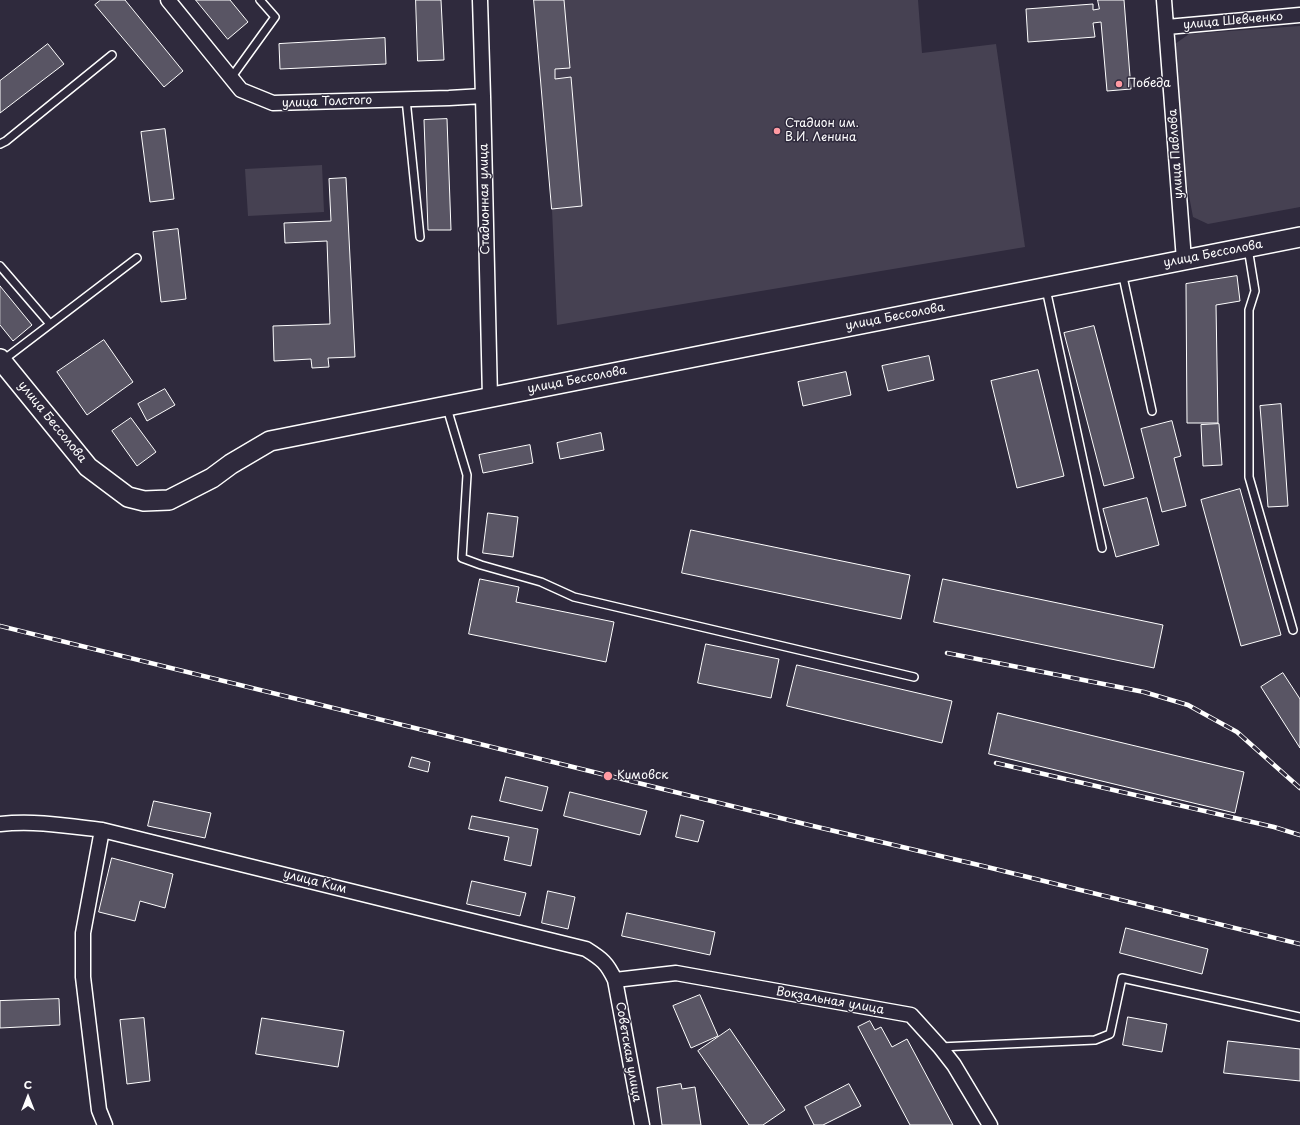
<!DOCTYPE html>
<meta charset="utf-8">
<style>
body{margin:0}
#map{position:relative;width:1300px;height:1125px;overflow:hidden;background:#2f2a3d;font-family:"Playpen Sans",sans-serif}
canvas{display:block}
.north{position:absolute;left:8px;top:1077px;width:40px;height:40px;-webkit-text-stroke:3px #2f2a3d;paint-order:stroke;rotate:0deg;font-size:11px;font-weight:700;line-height:16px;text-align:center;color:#fff}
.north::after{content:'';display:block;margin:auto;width:14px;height:18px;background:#fff;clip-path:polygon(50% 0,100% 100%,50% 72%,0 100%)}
</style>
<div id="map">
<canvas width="1300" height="1125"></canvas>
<div class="north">С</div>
</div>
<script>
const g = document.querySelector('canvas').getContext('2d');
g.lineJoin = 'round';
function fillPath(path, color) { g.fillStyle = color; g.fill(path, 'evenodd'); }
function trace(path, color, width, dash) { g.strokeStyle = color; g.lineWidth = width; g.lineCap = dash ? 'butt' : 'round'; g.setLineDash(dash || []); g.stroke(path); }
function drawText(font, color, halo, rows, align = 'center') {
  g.font = font + ' "Playpen Sans",sans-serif'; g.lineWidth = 3; g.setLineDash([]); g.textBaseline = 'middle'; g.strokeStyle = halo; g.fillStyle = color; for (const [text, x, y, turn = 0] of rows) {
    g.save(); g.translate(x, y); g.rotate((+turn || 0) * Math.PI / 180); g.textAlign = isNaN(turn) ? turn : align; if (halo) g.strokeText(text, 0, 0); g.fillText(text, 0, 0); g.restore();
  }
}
fillPath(new Path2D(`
 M534,0H918L922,53L996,44L1025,247L557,325L552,209Z
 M1300,26V207L1208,224L1193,217L1186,180L1175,44L1189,34Z
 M322,165L324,212L248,216L245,169Z`), '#464152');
const building = new Path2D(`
 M101,0H125L183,71L164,87L95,5Z
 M196,0H230L248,22L228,39Z
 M416,0H441L444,60L418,61Z
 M534,0H564L570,68L555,69V79L571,77L582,206L552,209Z
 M1098,0H1124L1131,89L1107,91L1101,22L1093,23L1095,37L1028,42L1026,9L1093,4V10L1099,9Z
 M385,38L386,64L280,69L279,44Z
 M48,44L64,64L0,113V81Z
 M447,119L451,230H428L424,120Z
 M165,129L174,199L150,202L141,132Z
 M346,178L355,357L328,358L329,367L312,368L311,359L274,361L273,326L330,324L327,241L285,243L284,223L331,221L329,179Z
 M178,229L186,299L161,302L153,232Z
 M1237,276L1240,301L1216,305L1218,423H1187L1186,284Z
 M0,286L32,325L13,341L0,325Z
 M1094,326L1134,478L1104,486L1064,333Z
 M104,340L133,382L87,415L57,372Z
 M929,356L934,380L888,391L882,366Z
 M1038,370L1064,476L1017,488L991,381Z
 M846,372L851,395L803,406L798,382Z
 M165,389L175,405L147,421L138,404Z
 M1281,404L1288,506L1268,507L1260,406Z
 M131,418L156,452L137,466L112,431Z
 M1172,421L1181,456L1174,458L1186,506L1162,512L1141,429Z
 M1219,424L1222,465L1203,466L1201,425Z
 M601,433L604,450L560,459L557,443Z
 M530,445L533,463L483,473L479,455Z
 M1240,489L1281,635L1241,646L1201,500Z
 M1147,498L1159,545L1116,557L1103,509Z
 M488,513L518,517L513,557L483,553Z
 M691,530L910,575L901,619L682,573Z
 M480,579L519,587L516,602L614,622L606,662L469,634Z
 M943,579L1163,625L1154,668L934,622Z
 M706,644L779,659L771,698L698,683Z
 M797,665L952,701L942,743L787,706Z
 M1283,673L1300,699V748L1261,687Z
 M998,713L1244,772L1235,813L989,754Z
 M412,757L430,762L428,772L409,767Z
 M506,777L548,787L542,811L500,801Z
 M570,792L647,811L640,835L564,816Z
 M154,801L211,813L205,838L148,826Z
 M681,815L704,821L698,842L676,837Z
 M472,816L538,829L531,866L504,860L509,837L469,829Z
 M112,858L173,874L165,908L140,901L135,921L99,912Z
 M472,881L526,893L520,916L467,904Z
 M548,891L575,897L568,929L542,923Z
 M627,913L715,932L710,955L622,936Z
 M1126,928L1208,949L1202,974L1120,953Z
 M700,995L718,1036L691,1048L673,1006Z
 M59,999L60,1025L0,1028V1001Z
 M1128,1017L1167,1024L1162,1052L1123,1045Z
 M144,1018L150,1081L127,1084L120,1020Z
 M262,1018L344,1031L338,1067L256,1054Z
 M870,1021L875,1030L881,1027L892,1047L907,1039L953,1125H910L858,1027Z
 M730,1029L785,1110L763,1125H749L698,1051Z
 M1228,1041L1300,1049V1081L1224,1073Z
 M681,1084L682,1089L695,1087L701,1125H662L657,1088Z
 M849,1084L861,1106L823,1125H814L805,1107Z`);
fillPath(building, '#595564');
trace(building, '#fff', 1);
const lane = new Path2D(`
 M231,78L275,17L260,0
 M406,99L420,237
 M0,144L6,141L112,55
 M1248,248L1255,291L1249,310V477L1293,630
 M0,266L50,324
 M1122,272L1152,411
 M1046,289L1102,548
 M2,361L137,258
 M447,408L467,475L462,558L481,565L541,582L574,597L914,677
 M940,1047L1095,1040L1110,1034L1122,978L1300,1017`);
const street = new Path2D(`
 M168,0L241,90L273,103L449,98L483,96
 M480,0L483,96L490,398
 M1164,0L1184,260
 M1167,27L1300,15
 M0,824C34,820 69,826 102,830L586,949C602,959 607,963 615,980L642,1125
 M102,830L83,933V977L99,1110L105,1125
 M615,980L676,973L911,1015L940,1047L954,1065L990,1125`);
const secondary = new Path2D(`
 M0,359L88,467L128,497L144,501L169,500L212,478L231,464L270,441L1300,237`);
trace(lane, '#fff', 10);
trace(street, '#fff', 17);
trace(secondary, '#fff', 22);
trace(lane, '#2f2a3d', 7);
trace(street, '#2f2a3d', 14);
trace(secondary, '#2f2a3d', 19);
const rail = new Path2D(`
 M0,626L813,826L983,866L1300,944
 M947,653L1144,692L1188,705L1237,732L1300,788
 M996,763L1274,827L1300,835`);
trace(rail, '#fff', 4.5);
trace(rail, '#2f2a3d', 3, [9]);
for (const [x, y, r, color] of [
 [1119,84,4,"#ff9aa2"],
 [777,131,4,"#ff9aa2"],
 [608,776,5,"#ff9aa2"]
]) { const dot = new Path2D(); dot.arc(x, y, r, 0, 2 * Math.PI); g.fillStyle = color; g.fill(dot); trace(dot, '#2f2a3d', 1.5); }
drawText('12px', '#fff', '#2f2a3d', [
 ["улица Шевченко",1233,21,-5],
 ["улица Толстого",327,102,-2],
 ["улица Павлова",1176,154,-94],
 ["Стадионная улица",485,199,-91],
 ["улица Бессолова",1213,254,-11],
 ["улица Бессолова",895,317,-11],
 ["улица Бессолова",577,380,-11],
 ["улица Бессолова",52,422,51],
 ["улица Ким",315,882,14],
 ["Вокзальная улица",830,1001,10],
 ["Советская улица",628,1052,80]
]);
drawText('12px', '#fff', '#2f2a3d', [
 ["Победа",1127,84],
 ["Стадион им.",785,124],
 ["В.И. Ленина",785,138],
 ["Кимовск",617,776]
], 'left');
</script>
